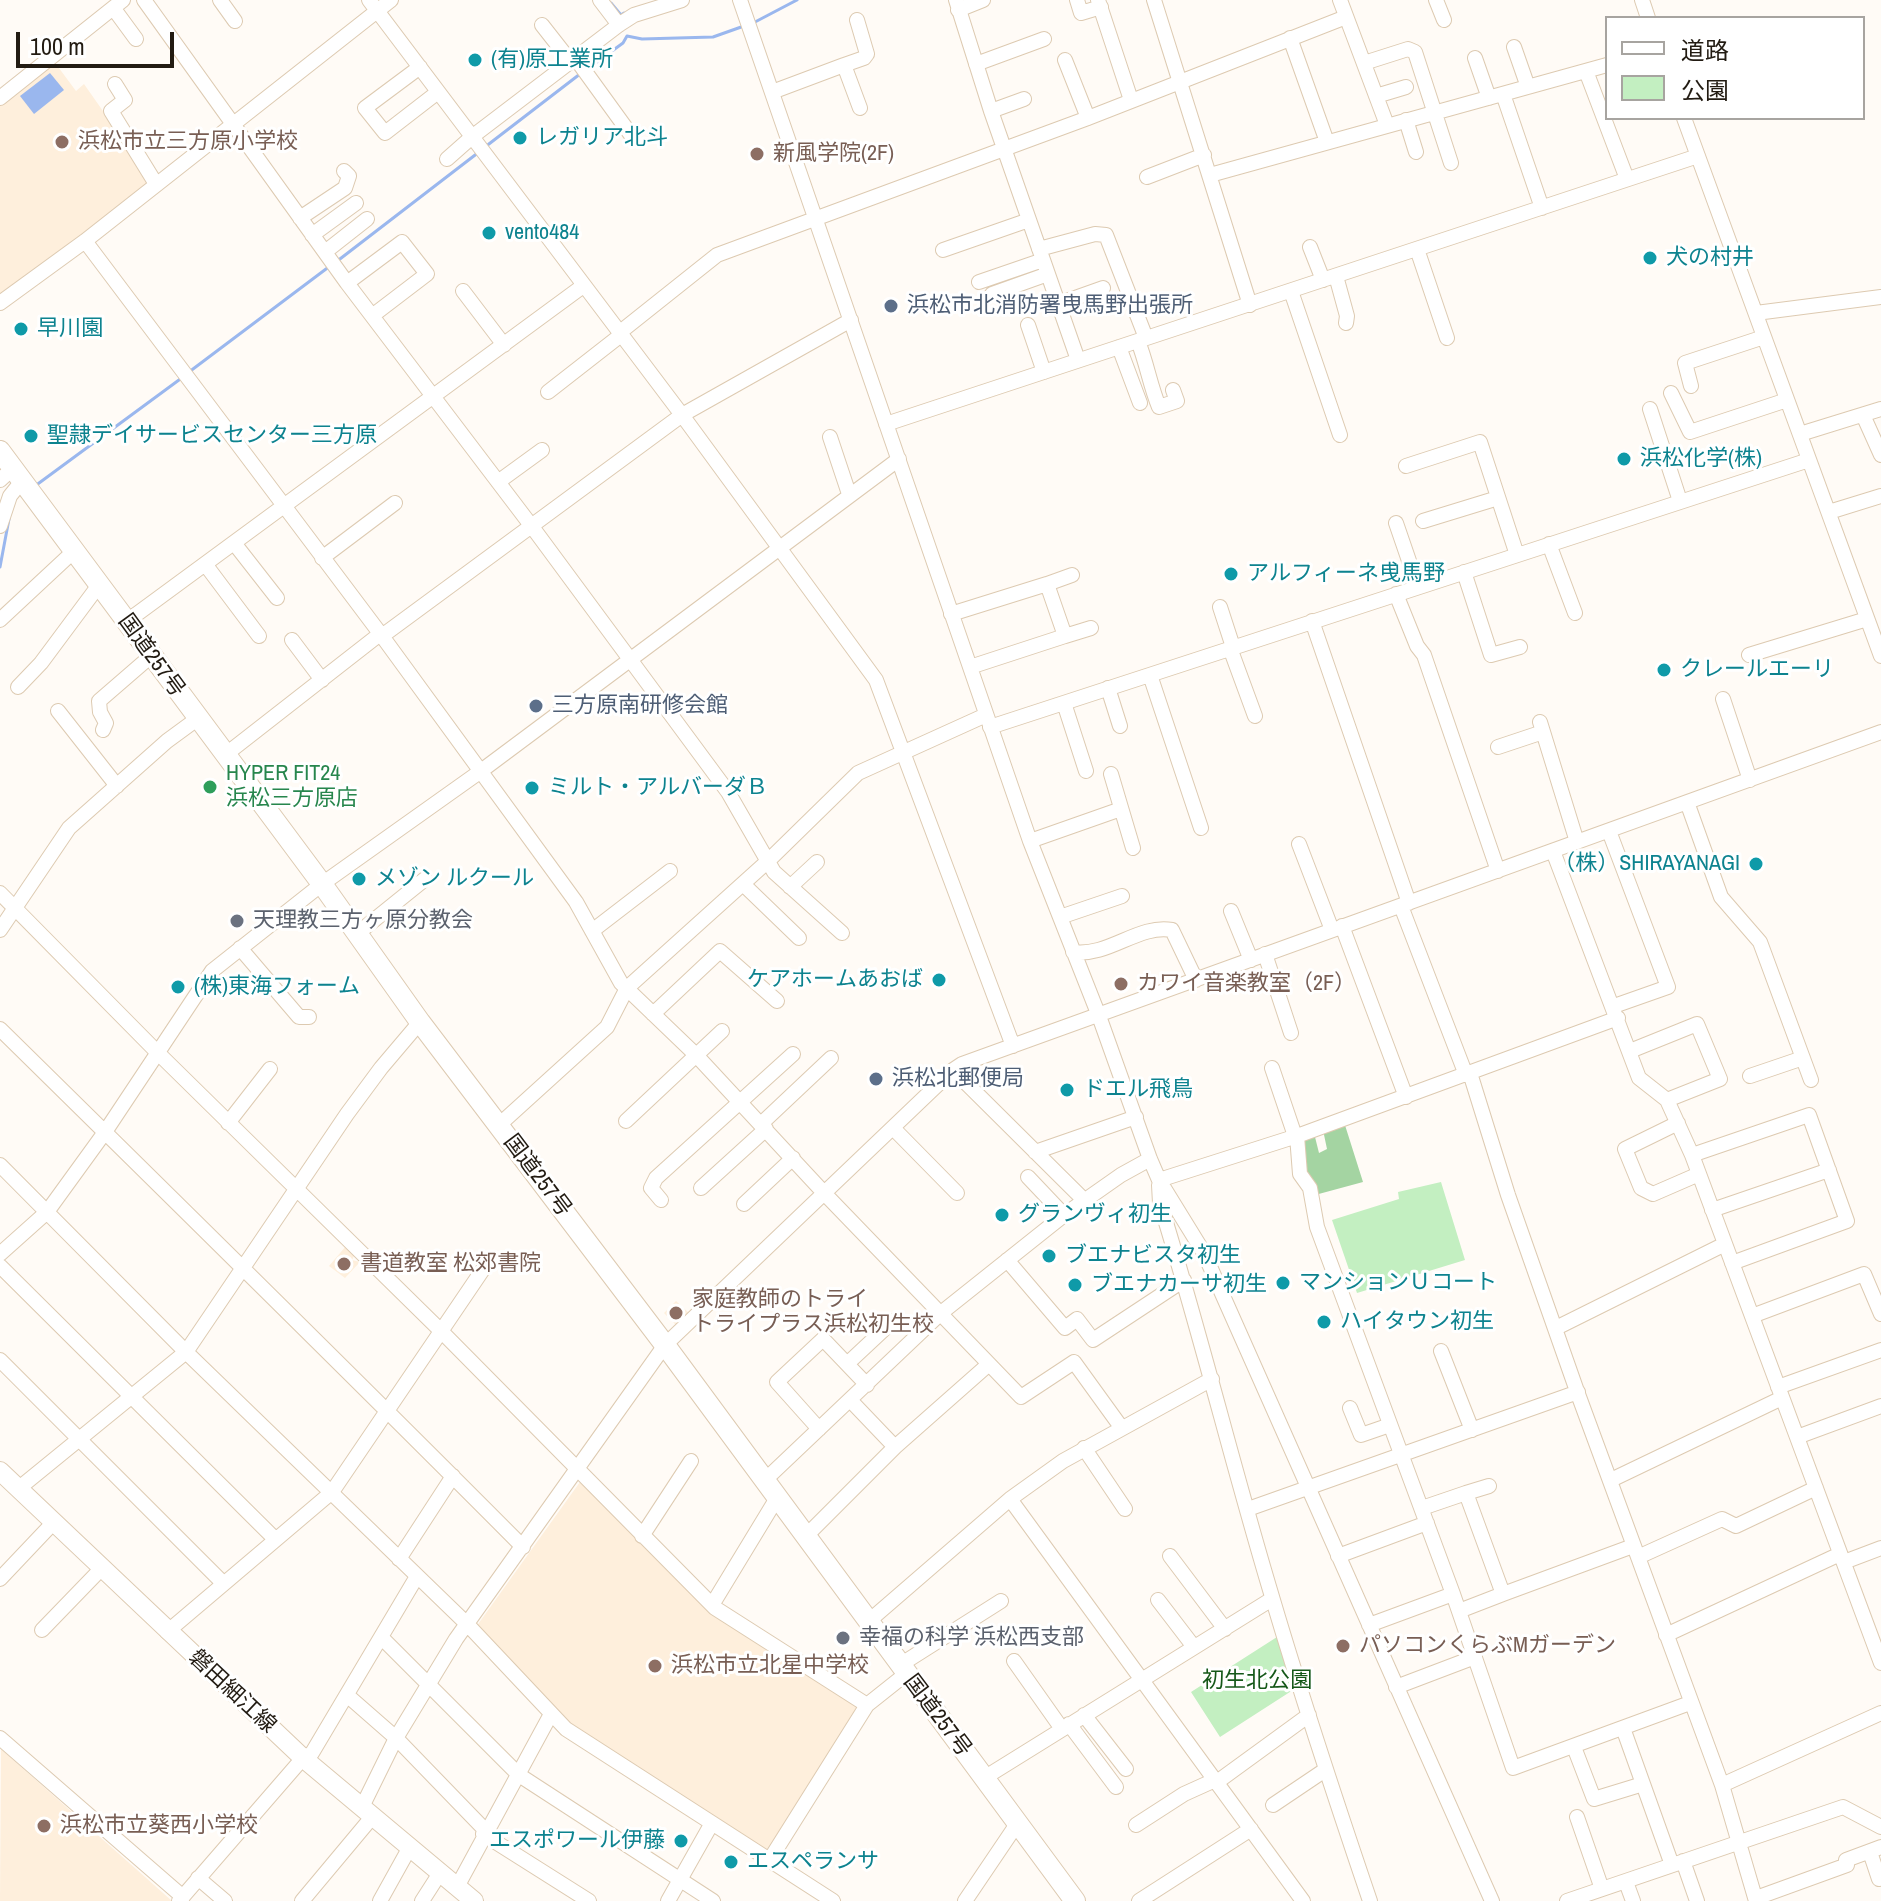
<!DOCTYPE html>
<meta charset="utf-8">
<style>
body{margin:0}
#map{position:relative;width:1881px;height:1901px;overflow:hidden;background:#fffbf6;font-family:"Archivo Narrow","Noto Sans JP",sans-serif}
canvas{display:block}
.legend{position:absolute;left:1605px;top:16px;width:260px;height:104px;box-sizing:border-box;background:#fff;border:2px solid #a7a4a0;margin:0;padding:10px 14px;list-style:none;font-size:24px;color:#221b12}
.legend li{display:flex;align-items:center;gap:16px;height:40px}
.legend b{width:40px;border:2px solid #a7a4a0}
.scale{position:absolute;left:16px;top:32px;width:158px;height:36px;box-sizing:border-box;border:4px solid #221b12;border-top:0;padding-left:10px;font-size:24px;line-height:28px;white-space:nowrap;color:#221b12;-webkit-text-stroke:6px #fff;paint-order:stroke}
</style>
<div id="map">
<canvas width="1881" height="1901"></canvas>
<ul class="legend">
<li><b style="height:10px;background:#fff"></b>道路</li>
<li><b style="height:22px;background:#c3efc1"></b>公園</li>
</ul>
<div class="scale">100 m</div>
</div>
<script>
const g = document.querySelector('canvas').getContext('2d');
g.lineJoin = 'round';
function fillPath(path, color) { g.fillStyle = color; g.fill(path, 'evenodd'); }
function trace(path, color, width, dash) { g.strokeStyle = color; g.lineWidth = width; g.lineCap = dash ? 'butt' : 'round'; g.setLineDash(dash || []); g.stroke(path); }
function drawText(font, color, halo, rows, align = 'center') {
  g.font = font + ' "Archivo Narrow","Noto Sans JP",sans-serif'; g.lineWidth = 6; g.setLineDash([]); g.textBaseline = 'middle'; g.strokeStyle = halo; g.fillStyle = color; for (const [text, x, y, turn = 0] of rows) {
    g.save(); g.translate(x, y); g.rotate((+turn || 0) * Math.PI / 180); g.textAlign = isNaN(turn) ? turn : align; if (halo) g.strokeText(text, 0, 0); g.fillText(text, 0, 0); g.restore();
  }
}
fillPath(new Path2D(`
 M53,60L76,91L84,84L152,181L0,298V103Z
 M346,1246L355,1254L352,1260L360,1262L345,1278L329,1266Z
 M676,1301L689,1313L677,1326L664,1313Z
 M580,1482L712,1610L858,1705L767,1854L569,1726L476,1627Z
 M1,1749L172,1901H0Z`), '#feefdc');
fillPath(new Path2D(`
 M1441,1182L1465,1260L1357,1293L1332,1220L1399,1199L1398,1192Z
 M1277,1637L1293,1690L1220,1737L1191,1692Z`), '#c3efc1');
fillPath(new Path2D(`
 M1344,1122L1363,1182L1315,1195L1304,1173L1301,1138L1314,1133L1319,1153L1327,1149L1323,1130Z`), '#a4d4a2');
fillPath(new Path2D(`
 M50,73L64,90L34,114L20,96Z`), '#9ab7ee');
trace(new Path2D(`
 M611,3L621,15L624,13
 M755,22L797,0
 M590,67L623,43L627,36L642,39L713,37L744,26
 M485,147L580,74
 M336,262L479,152
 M189,372L330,266
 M35,486L183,377
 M0,567L9,519`), '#9ab7ee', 3);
const minor = new Path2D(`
 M144,0L347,283L533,528L728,792L774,872L842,933
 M220,0L235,21
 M369,0L682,415L876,680L1013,1046
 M600,0L619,25
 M740,0L1030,841L1099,1016L1150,1159L1159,1180L1204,1253L1492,1901
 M956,0L991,111L1078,360
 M1077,0L1081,13L1101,7
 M1098,0L1131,100
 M1154,0L1250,305
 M1340,0L1387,125
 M1436,0L1444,20
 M1642,0L1648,18
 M114,9L136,39
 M958,10L983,0
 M542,25L571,62
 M1290,38L1327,142
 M1514,47L1528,87
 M1475,58L1489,98
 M576,59L631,135
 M1065,60L1088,118
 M1364,63L1408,49L1415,52L1451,163
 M976,64L1044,39
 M844,65L864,58L867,54L857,20
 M420,67L365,108L385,133L438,92
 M1586,71L1627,179
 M115,84L125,100L111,111L156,184
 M772,92L844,65L860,108
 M1503,94L1542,208
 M1376,96L1406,87
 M0,98L123,0
 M991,111L1024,99
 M1684,118L1881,656
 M1406,120L1416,152
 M447,159L473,136L620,24L634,15L682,0
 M1210,175L1607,65
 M1147,177L1204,155
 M300,218L345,188L349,176L344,171
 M312,235L356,203
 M85,241L382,636L576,902L621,983L696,1055L825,1194L1021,1397L1074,1362L1121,1427
 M1310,247L1323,280
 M1039,249L1095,234L1106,235L1146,338
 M1417,249L1447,338
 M943,250L1029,220
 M325,252L367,219
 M1336,276L1347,316L1346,323
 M979,282L1043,260
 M347,283L402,242L427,274L372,316
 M463,291L504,345
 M1291,291L1340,435
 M992,294L1048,274
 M0,303L85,241L391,0
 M1058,304L1103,288
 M1756,313L1881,297
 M1028,325L1044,372
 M619,333L717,255L1088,118L1346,17
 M1138,341C1147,364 1150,385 1159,407L1177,401L1173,390
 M1119,347L1140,403
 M1691,386L1685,363L1764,337
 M548,392L621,335
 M1671,393L1690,432L1787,400
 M1650,409L1680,501
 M1863,415L1881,455
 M886,424L1698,156
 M1800,434L1881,409
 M830,437L849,494
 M1406,466L1480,442L1517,555
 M0,480L13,468
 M498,482L542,450
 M1829,512L1881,496
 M1423,521L1498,498
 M1396,523L1418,587
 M0,526L10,496L22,481
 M234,543L277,598
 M1549,544L1575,613
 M322,558L395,503
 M205,564L259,636
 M1464,572L1491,655L1520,647
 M1047,584L1072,575
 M1396,594L1417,646L1424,655L1498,871
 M1220,607L1233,647
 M951,614L1047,584L1065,636L970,667
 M0,620L73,552
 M1312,621L1409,903
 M126,622L583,286
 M382,636L682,415L851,320
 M1065,636L1091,628
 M292,640L322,680
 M1230,648L1255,716
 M1749,655L1867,619
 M1150,675L1201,828
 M18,687L41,663L99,585
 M1108,688L1120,726
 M1723,699L1750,780
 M1064,703L1086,771
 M58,711L117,786
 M1540,722L1577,842
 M990,727L1809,460
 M103,730L106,723L100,712L99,701L151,656
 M1498,747L1543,732
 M225,755L380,634
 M1111,774L1133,848
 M1687,802L1721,897L1760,942L1811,1080
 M1609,831L1668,987L1614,1006
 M1030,841L1121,809
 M1299,844L1332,930
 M1553,851L1639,1078L1667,1100L1692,1155L1881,1663
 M743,884L799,938
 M790,887L817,862
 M0,893L158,1053L440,1330L715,1608L867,1705
 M1401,906L1466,1075
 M1231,911L1251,960
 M1060,917L1122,896
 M1342,926L1406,1097
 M0,930L69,828L167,741L197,719
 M592,931L670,871
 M358,933L425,879
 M240,948L299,1017H309
 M1073,952C1109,957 1138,924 1172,930L1196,980
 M1265,954L1291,1033
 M653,1014L720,951L777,1001
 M0,1029C175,1201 350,1373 523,1547
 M1630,1051L1697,1024L1720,1079L1667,1100
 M1272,1068L1295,1136
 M953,1070L1085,1201
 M1470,1073L1508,1195L1578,1394L1722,1785L1756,1901
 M1750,1076L1803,1058
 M626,1121L722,1031
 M228,1123L270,1069
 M762,1123L831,1058
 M1678,1123L1625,1149L1641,1188L1653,1194L1699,1174
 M499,1125L607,1027L627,988L768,861L858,773L986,715
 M893,1128L957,1193
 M1297,1136L1300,1174L1310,1188L1317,1227L1453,1594L1513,1768L1690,1703
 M1035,1152L1136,1117
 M1692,1155L1809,1115L1847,1221L1732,1263
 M0,1165L186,1352L467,1624L566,1729L833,1901
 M1028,1177L1064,1215
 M1159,1180L1297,1136L1618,1018
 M1159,1185L1160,1203C1201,1334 1233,1468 1273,1600C1303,1701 1336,1801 1370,1901
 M701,1188L766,1129
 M661,1200L651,1188L656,1178L793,1054
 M744,1204L793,1158
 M1712,1210L1829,1170
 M0,1254L47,1212L105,1132L212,971L322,884L481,771L899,459
 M1007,1260L1065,1328L1077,1319L1093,1340L1184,1280
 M0,1266L275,1539
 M1752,1316L1864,1274L1881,1314
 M1556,1328L1725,1244
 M1441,1351L1472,1430
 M0,1360L223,1583
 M847,1364L893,1321
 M1778,1387L1881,1350
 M851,1401L895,1447
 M1350,1408L1361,1435L1390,1425
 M819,1429L777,1382L823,1339L867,1385
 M1797,1437L1881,1406
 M1084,1448L1125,1509
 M1611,1480L1782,1398
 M764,1481L941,1313L1064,1215L1121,1175L1150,1159
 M18,1489L186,1352L347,1114L381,1068L420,1022
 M1466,1493L1489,1486
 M1010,1499L1303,1901
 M1422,1508L1466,1493L1503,1594L1459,1611
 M1248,1509L1578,1392
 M642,1536L691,1461
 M805,1537L895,1447L989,1364
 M1170,1556L1225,1629
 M1338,1556L1427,1523
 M1638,1557L1722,1519L1736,1526L1816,1488
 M399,1559L453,1476
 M1844,1562L1881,1548
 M0,1579L53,1523
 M1503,1594L1633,1546
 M1158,1600L1194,1647
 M712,1605L777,1498
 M869,1621L1010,1499L1063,1461L1212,1379
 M1369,1625L1453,1594
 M42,1630L101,1569
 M167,1632L332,1492L488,1262
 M1666,1635L1840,1554
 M382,1638L519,1775L713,1901
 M1014,1661L1062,1729
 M900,1665L1001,1601
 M1396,1687L1475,1657
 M348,1696L396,1738L486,1831
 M1084,1715L1126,1769
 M1069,1724L1116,1787
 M1623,1728L1672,1865
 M0,1738L183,1897
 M1574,1747L1594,1799L1643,1784
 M984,1778L1272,1599
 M1217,1782L1309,1715
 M1722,1785L1881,1713
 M1273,1805L1325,1770
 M362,1807L396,1738L456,1639L665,1345L953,1070L962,1064L1881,732
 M1577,1817L1602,1889
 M1136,1825L1184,1794L1215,1780
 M483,1834L589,1901
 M1870,1852L1879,1879L1881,1878
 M769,1861L867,1705L906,1674
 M1683,1861L1697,1901
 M198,1878L225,1901
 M1626,1882L1633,1901
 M457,1887L551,1714
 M1756,1898L1847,1865L1846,1860L1881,1847
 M179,1901L303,1758L312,1753L416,1578
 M302,1901L373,1816
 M380,1901L410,1847
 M422,1901L440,1873
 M668,1901L712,1823
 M965,1901L1017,1824
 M1139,1901L1251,1829
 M1567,1901L1843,1807L1881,1827`);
const major = new Path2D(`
 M0,1471L303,1758L474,1901`);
const highway = new Path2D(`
 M0,451L322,884L420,1022L665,1345L1075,1901`);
trace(minor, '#ddcab1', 16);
trace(major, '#ddcab1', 20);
trace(highway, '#ddcab1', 22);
trace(minor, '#fff', 14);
trace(major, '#fff', 18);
trace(highway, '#fff', 20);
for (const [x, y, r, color] of [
 [475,60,8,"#0f9aa8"],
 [520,138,8,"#0f9aa8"],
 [62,142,8,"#8d6e63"],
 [757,154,8,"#8d6e63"],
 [489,233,8,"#0f9aa8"],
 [1650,258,8,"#0f9aa8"],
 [891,306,8,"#5c6f8a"],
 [21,329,8,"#0f9aa8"],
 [31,436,8,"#0f9aa8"],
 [1624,459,8,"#0f9aa8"],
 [1231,574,8,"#0f9aa8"],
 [1664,670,8,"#0f9aa8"],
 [536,706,8,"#5c6f8a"],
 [210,787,8,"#2e9e5b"],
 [532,788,8,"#0f9aa8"],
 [1756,864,8,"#0f9aa8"],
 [359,879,8,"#0f9aa8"],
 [237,921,8,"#6b7280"],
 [939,980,8,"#0f9aa8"],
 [1121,984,8,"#8d6e63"],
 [178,987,8,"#0f9aa8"],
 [876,1079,8,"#5c6f8a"],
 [1067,1090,8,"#0f9aa8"],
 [1002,1215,8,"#0f9aa8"],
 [1049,1256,8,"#0f9aa8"],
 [344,1264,8,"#8d6e63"],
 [1283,1283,8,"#0f9aa8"],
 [1075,1285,8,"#0f9aa8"],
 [676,1313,8,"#8d6e63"],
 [1324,1322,8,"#0f9aa8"],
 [843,1638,8,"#6b7280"],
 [1343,1646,8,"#8d6e63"],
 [655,1666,8,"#8d6e63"],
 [44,1826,8,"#8d6e63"],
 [681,1841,8,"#0f9aa8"],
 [731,1862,8,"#0f9aa8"]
]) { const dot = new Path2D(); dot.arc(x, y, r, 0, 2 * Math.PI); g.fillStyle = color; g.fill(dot); trace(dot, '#fff', 3); }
drawText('22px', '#0d838f', '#fff', [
 ["(有)原工業所",491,60],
 ["レガリア北斗",536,138],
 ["vento484",505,233],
 ["犬の村井",1666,258],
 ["早川園",37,329],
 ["聖隷デイサービスセンター三方原",47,436],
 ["浜松化学(株)",1640,459],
 ["アルフィーネ曵馬野",1247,574],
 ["クレールエーリ",1680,670],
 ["ミルト・アルバーダＢ",548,788],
 ["（株）SHIRAYANAGI",1740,864,"right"],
 ["メゾン ルクール",375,879],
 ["ケアホームあおば",923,980,"right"],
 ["(株)東海フォーム",194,987],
 ["ドエル飛鳥",1083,1090],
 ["グランヴィ初生",1018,1215],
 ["ブエナビスタ初生",1065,1256],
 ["マンションＵコート",1299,1283],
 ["ブエナカーサ初生",1091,1285],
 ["ハイタウン初生",1340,1322],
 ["エスポワール伊藤",665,1841,"right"],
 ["エスペランサ",747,1862]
], 'left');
drawText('22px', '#785e54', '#fff', [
 ["浜松市立三方原小学校",78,142],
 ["新風学院(2F)",773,154],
 ["カワイ音楽教室（2F）",1137,984],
 ["書道教室 松郊書院",360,1264],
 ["家庭教師のトライ",692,1300],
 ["トライプラス浜松初生校",692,1325],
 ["パソコンくらぶMガーデン",1359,1646],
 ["浜松市立北星中学校",671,1666],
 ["浜松市立葵西小学校",60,1826]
], 'left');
drawText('22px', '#4e5e75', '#fff', [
 ["浜松市北消防署曳馬野出張所",907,306],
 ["三方原南研修会館",552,706],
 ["浜松北郵便局",892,1079]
], 'left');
drawText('22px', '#221b12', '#fff', [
 ["国道257号",151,656,54],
 ["国道257号",537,1176,53],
 ["磐田細江線",232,1692,43],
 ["国道257号",937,1716,53]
]);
drawText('22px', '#27864d', '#fff', [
 ["HYPER FIT24",226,774],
 ["浜松三方原店",226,799]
], 'left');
drawText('22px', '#5b616d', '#fff', [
 ["天理教三方ヶ原分教会",253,921],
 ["幸福の科学 浜松西支部",859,1638]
], 'left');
drawText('22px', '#155819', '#fff', [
 ["初生北公園",1257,1681]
]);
</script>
